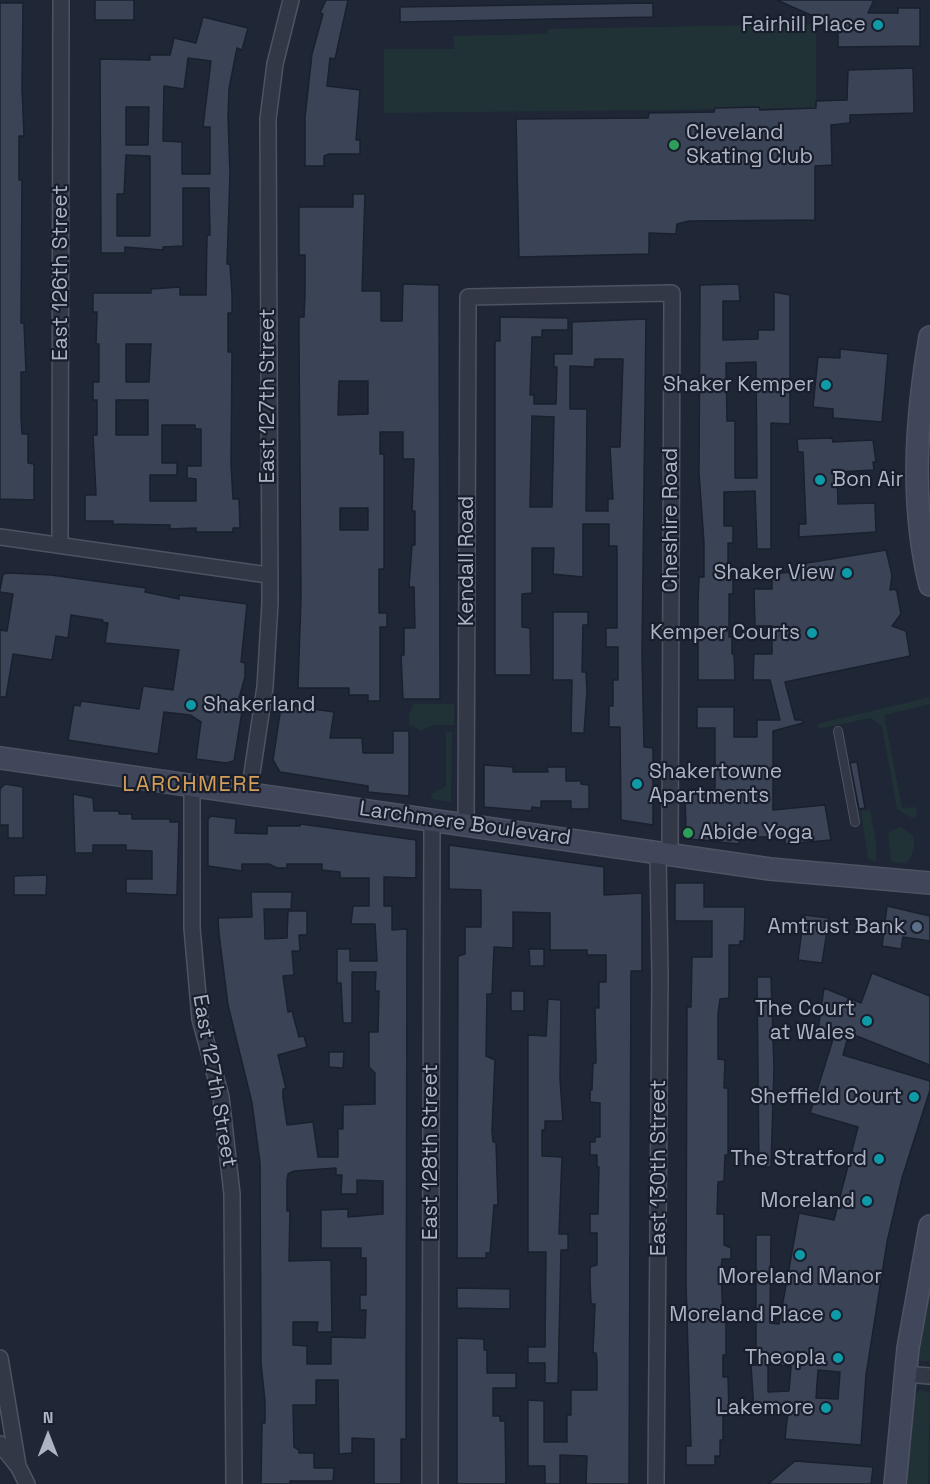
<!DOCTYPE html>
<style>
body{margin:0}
#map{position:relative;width:930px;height:1484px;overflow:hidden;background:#1f2636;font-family:"Space Grotesk",sans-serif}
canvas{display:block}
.north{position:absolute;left:18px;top:1406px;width:60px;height:60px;-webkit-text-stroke:4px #181e2b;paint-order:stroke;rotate:0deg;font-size:16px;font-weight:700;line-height:24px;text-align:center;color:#adb3c4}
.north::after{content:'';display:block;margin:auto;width:21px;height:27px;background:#adb3c4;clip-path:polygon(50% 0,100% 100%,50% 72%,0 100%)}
</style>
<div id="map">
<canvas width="930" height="1484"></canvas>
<div class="north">N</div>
</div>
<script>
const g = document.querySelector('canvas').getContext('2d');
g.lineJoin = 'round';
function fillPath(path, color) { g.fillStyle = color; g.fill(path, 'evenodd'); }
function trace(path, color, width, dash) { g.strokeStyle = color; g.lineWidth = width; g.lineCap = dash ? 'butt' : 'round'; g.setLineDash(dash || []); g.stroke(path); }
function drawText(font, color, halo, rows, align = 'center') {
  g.font = font + ' "Space Grotesk",sans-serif'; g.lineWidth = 4.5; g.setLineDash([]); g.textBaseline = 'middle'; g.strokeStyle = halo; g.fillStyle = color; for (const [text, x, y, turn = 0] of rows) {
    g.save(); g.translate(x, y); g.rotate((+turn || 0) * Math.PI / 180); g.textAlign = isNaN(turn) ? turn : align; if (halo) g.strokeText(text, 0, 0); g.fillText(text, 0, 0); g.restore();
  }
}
fillPath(new Path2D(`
 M816,24V108L384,113V49H454L453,36L547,34L548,29Z
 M930,697V704L884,715L902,808L916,807L917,816L912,818L897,809L882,726L870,718L818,729L817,724Z
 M414,704H454V725H433L421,731L409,724V714Z
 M446,732H452L451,802L431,799L432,794L446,786Z
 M870,810L876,843V862L868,858L861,811Z
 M900,827L913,835C916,843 913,857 906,863L893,862L891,859L888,833Z
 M930,1266V1361H922L918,1357Z
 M920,1390L930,1393L928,1484H905L912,1398Z`), '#213237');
const building = new Path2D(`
 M95,0H134V20H95Z
 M326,0H348L335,59L330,58L327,86L360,90L356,140H360V154H329L324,156V166H305V117L312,54L323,14L320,13Z
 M777,0H874L868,13H898V8H920V46L838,47V27Z
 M0,3H23L22,88L24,136H19V180H22L21,323H24L26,372H21V417L22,434H28V463L34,464V500L0,499Z
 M653,3V17L400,22V7Z
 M203,17L248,28L242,50L237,48L229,89L228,117L230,174L227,264H230L232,295V313H228V352H232L231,464L233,499H239L240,528H233V532H196V528L170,529V525L113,524V521H85V495H96L93,435H97V400H93V382H99V344H96L97,312H93V293H151V289L180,287V295H206L207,235H210L209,188H183V246L163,247V250L125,247V253H101L100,59L150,60V55H170L174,38L196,43ZM188,58L211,61L203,127H210V174H182V142L163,141L164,86L184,89ZM126,107H149L148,145H126ZM126,155L150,156V236H117V194H124ZM126,344H151L149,382H126ZM116,400H148V435H116ZM162,425H195V429H201V466H187V478L196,479V501H150V475H177V463H162Z
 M913,68L914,113L850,115V123L831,125L832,165L815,166V220L689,221L677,224L676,234L649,233V254L519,257L516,119L648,118L649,113L714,112L715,108L759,107L760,110L816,108V101L847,100L848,70Z
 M353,194H365L362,291H381V321H402L403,284L439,285L440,699H403L401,655H404V628H415L414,587H409L412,545H415V511H412L414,459H403V432H380V454H384V569H379V613H387V627H380V701H368V695H349V688H298L301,597L299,343V317H304L305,295V255H299V207H353ZM339,381H368V414L338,415ZM340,508H368V530H340Z
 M739,284L740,301H723V340L758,339V330H774V292L790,295V424L771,423V549H757L755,491L724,492V526H733V543H728V576H733V594H729V637H732V654H734L735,680H698V602L699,577H704V543L699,473L700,285ZM756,362L757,478H735V421H727L726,363Z
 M500,317L568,318V330H542V337H532L530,395H534V404H556L557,367H554V354H572V322L646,319L642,654L644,747L653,748V825L621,820L620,727H609V706H613V680H618V647H606V628H617V546H609V524H583V577L553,574L554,548H532V593L522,594V627L530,628L531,675H495V341H500ZM595,359H623L620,447H610L613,499H608V511H586L587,409H570V366L594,367ZM532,416L554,417L552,507H530Z
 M840,349L888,354L882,422L833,418V409L813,407L818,357L840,358Z
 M832,438L833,442L873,440L876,462H873L874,470L837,472L838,504L875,503L876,532L799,537V524H806L803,452H798L797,439Z
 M886,550L892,575L890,590L895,589L897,592L901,614L892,626L906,631L910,656L785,682L795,720H802L803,723L773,731V810L825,805L831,840L785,844V837H739V844L680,838L686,832L685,794H715V728H697V707H734V737H757V720H780L770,680H753L754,654H772V626H755L754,589H772V574L802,571L801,564Z
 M9,573L51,575L146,588L145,592L179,599V595L247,604L241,662L245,663V677L239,698L244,699L234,761L226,763L196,759L201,722L190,715L164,712L158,754L68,740L74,705L80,706L81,701L139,709L143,686L173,690L179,650L105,643L108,623L102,622L103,620L71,615L68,638L56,636L52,660L13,654L6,697H0V630L7,631L13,594L0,592V590L3,574Z
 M553,612H588V625H583L582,672H586L587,691L584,733H571L572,680H553Z
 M285,705L334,712L330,738H362L363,753H393V731H409V796L368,792V786L280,772L273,760L281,707L285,708Z
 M857,762L865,808L859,809L850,763Z
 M484,765L513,767V772H548L547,767H566V781H581V784L589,785V809H571V801H541V808L532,807L531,811L484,807Z
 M5,784L23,787V838H8V825H0V789Z
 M73,794L93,798L94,811H119V814H132V819H170V822H179L177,895L126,893V879H152V851L126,850V845H93V853H75Z
 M211,816L236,819L235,833L267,834V826H300L301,824L416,840V878L384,877V906H392V930L407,929L406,1439H401V1484H374V1439L352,1438V1453L339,1454L338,1380H316V1405H293L294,1447L299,1450V1453H314V1468H334L333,1481H290V1484H261L262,1423H265V1401L261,1363L260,1163L252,1103L228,1005L219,934L218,918L252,917L251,892H292L291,909H264L265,939L287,938L288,911H307V935H299L300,951H292L294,975L283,976L288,1012L292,1011L299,1037L304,1036L307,1047L278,1055L286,1089H283V1097L287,1125L313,1122L318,1157H338V1129H343V1105L375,1104V1073L369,1067V1032H378L379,991H375L376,972H352V1023H343L341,983H337V949H350V961H377L375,924H351L353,906H369V878H340V872L322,870V864H287V868H277L269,864H242V871L208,866V819ZM336,1168V1175H342L341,1194H357V1180L383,1181V1214L348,1217V1209L321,1210V1248H361V1258H366V1295H360V1310H366L365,1338L331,1337V1364H307V1346L293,1345V1322H318L317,1332H332L331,1260L289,1261L290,1211H287V1180L288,1174L294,1171Z
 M449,845L604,867V895L642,893V971H631L629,1484H586L587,1456L560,1455V1484H545V1466H528V1400L544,1401V1442H567V1415H571V1390H597V1361L596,1353H593L595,1304H591L590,1280V1267L597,1265V1233H590V1214H598L599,1167H597V1155H590V1142H595V1137H600V1103L590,1102V1090H592L593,1063H596L595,1008H599V982H606V955H587V950H550V913L513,912V948L494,947L492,994H487L486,1056L495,1060L492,1131L493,1142H496L498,1205H494L490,1253H486V1258H457L458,956L465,954V927H481V890L449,889Z
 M47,875L46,895H14V876Z
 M675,883H704V907H745L744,941H740V945H729V998L720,999L718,1014V1059L725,1060L724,1088H728V1155H725L724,1181L718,1182L717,1214H724V1245L731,1248V1259H722L721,1270L723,1317L726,1323V1355H723V1377H728L729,1414H723V1440H720V1456H715V1465H686V1446H691L686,1285L687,1007H691L692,957H712V921H675Z
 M887,906L930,916V941L903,937L901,949L882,946Z
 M804,915L829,918L822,963L798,960Z
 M529,949H544V966H530Z
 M872,973L930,996V1065L849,1033L843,1055L930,1081V1090L902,1178L887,1242L866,1375L861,1445L785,1439L788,1411H754L751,1365H756V1235H771L770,1323L779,1324L799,1213L834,1220L858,1127L810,1113L834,1036L818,1030L824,988L861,1003ZM768,1363L791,1367L789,1391L768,1392ZM818,1370L840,1372L838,1399L816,1398Z
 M757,977H771L774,1068L771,1167H759Z
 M511,991H524V1011H511Z
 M548,999L561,1000L560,1079L563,1121H545V1130H542V1156L562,1157L559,1234H568V1250H561L558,1383H545V1363H528V1347H545L546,1252H528V1035L546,1036Z
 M329,1052H344L343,1068L329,1067Z
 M457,1288L510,1289V1309L457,1308Z
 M457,1338L484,1339V1350H487V1373H516V1388H493V1416H500V1421H505L506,1484H457Z
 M795,1461L873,1467L871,1484H768Z`);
fillPath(building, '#3b4357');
trace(building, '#1a202d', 1.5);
const lane = new Path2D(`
 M838,731L855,822`);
const street = new Path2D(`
 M0,537L268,575
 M60,545L61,0
 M192,785V928L200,1019L221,1097L232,1194L234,1484
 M249,793L265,687L270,603L268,119L275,64L291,0
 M466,824L468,297L672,293L670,854
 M0,1358L18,1466L27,1484
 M905,1374L930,1376
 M0,1444L17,1465
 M430,1484L432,819
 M656,1484L660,976L658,853`);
const secondary = new Path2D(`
 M930,337C916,418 910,504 930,585
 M0,758L770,869L930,883
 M895,1484L908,1348L930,1226`);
trace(lane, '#4d5362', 10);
trace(street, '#4d5362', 18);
trace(secondary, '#4d5362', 24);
trace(lane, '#333847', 8);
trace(street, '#333847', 15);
trace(secondary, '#41475a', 21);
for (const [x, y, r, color] of [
 [878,25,6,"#0f9aa8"],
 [674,145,6,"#2e9e5b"],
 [826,385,6,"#0f9aa8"],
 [820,480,6,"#0f9aa8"],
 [847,573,6,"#0f9aa8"],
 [812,633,6,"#0f9aa8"],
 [191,705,6,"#0f9aa8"],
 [637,784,6,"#0f9aa8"],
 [688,833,6,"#2e9e5b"],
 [917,927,6,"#5c6f8a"],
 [867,1021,6,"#0f9aa8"],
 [914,1097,6,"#0f9aa8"],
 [879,1159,6,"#0f9aa8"],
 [867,1201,6,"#0f9aa8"],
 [800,1255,6,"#0f9aa8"],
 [836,1315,6,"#0f9aa8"],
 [838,1358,6,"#0f9aa8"],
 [826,1408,6,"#0f9aa8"]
]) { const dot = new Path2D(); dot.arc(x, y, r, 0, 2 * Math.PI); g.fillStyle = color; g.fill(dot); trace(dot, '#181e2b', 2); }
drawText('21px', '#adb3c4', '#181e2b', [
 ["Fairhill Place",866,25],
 ["Cleveland",686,133,"left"],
 ["Skating Club",686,157,"left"],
 ["Shaker Kemper",814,385],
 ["Bon Air",832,480,"left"],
 ["Shaker View",835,573],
 ["Kemper Courts",800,633],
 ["Shakerland",203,705,"left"],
 ["Shakertowne",649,772,"left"],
 ["Apartments",649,796,"left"],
 ["Abide Yoga",700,833,"left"],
 ["Amtrust Bank",905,927],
 ["The Court",855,1009],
 ["at Wales",855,1033],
 ["Sheffield Court",902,1097],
 ["The Stratford",867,1159],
 ["Moreland",855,1201],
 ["Moreland Manor",800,1277,"center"],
 ["Moreland Place",824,1315],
 ["Theopla",826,1358],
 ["Lakemore",814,1408]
], 'right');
drawText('21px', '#adb3c4', '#181e2b', [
 ["East 126th Street",61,273,-90],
 ["East 127th Street",268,396,-90],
 ["Cheshire Road",671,520,-90],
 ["Kendall Road",467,561,-90],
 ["Larchmere Boulevard",465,824,8],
 ["East 127th Street",214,1081,80],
 ["East 128th Street",431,1152,-90],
 ["East 130th Street",659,1168,-90]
]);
g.letterSpacing = '1.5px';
drawText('22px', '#d29e59', '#181e2b', [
 ["LARCHMERE",192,785]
]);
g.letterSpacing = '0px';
</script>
